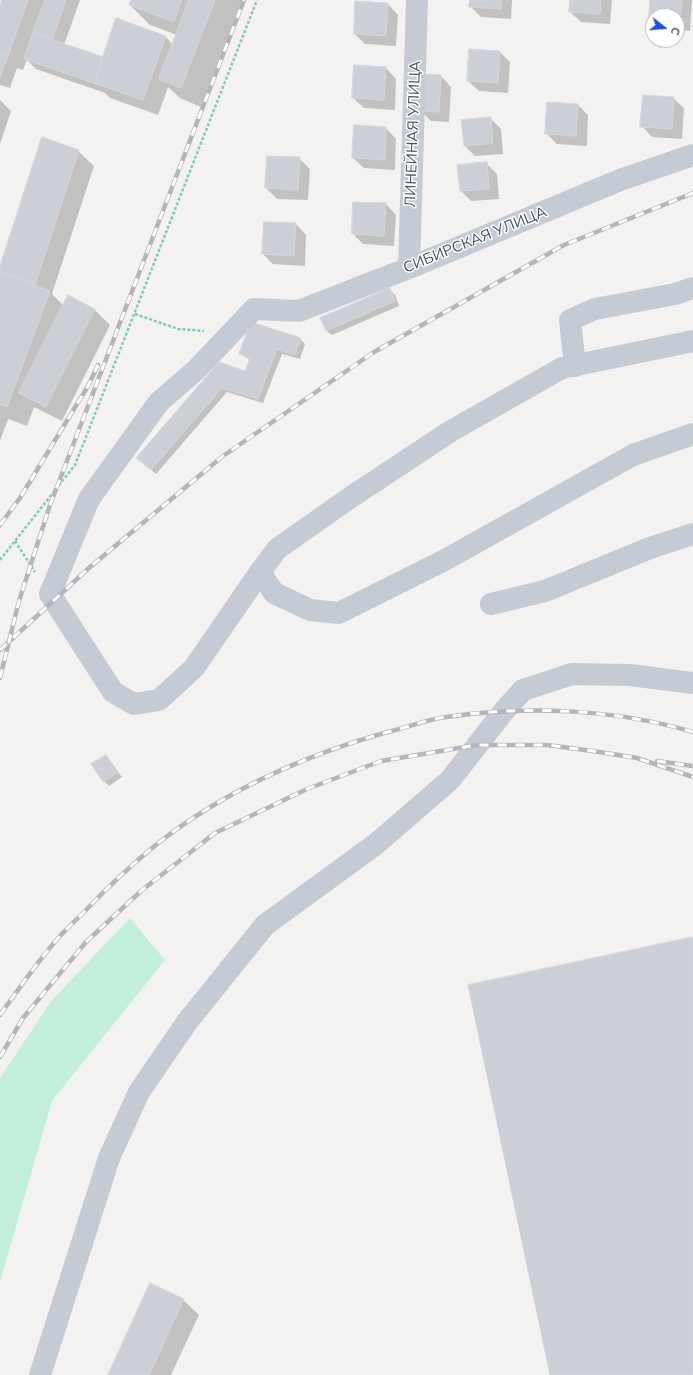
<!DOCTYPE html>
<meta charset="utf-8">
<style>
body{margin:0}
#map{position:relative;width:693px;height:1375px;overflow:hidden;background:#f4f2f1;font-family:Mulish,sans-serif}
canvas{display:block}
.north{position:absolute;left:645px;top:8px;width:40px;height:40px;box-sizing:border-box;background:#fff;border:1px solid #b6b9bf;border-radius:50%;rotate:107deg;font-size:11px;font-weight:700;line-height:16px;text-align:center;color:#49515f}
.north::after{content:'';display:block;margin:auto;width:14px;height:18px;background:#1c4fe3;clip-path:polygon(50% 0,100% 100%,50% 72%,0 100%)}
</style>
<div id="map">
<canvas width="693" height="1375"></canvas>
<div class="north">С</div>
</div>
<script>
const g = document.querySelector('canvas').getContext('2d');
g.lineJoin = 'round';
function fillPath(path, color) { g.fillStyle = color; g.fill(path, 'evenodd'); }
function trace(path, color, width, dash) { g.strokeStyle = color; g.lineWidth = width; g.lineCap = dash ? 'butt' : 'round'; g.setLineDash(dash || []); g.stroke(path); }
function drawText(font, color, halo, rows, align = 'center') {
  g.font = font + ' Mulish,sans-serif'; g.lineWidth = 3; g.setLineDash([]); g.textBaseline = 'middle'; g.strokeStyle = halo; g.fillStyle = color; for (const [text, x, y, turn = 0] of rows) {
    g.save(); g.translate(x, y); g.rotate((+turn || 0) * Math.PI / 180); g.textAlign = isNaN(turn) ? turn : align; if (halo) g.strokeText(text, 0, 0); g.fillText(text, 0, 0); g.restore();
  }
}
fillPath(new Path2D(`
 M130,918L165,960L52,1101L0,1282V1078L52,1000Z`), '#c2efdc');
fillPath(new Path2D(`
 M4,0H80L64,45L103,58L165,36L173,45L177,35L150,25L130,5L132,0H242L201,107L180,98L168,87L158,115L110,98L105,93L36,69L27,60L23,70L17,68L10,88L0,85V10Z
 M471,0H512L511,19L481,17L470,6Z
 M571,0H612L610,24L581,22L570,12Z
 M651,0H692L690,31L677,30V16H653V21L650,18Z
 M388,4L398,15L396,46L365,44L355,34Z
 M500,52L510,62L508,93L479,91L468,81Z
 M386,68L396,79L395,110L364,108L353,98Z
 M441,76L451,87L449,122L431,121L421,111Z
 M673,98L684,108L682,139L652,137L642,126Z
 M0,100L11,111L0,144Z
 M578,105L588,115L587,146L557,144L546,133Z
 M490,118L501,129L503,154L475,156L465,146Z
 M386,128L396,139L395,170L364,168L353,158Z
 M78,151L94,166L52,294L64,306L68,297L95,310L110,325L62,421L34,407L27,426L8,419L0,441V269Z
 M299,158L310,169L308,200L277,199L266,188Z
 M486,163L497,174L499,199L471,201L461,191Z
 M386,204L396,215L394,246L363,244L353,234Z
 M296,224L306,235L305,266L273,264L263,254Z
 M390,290L395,295L399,306L332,335L326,330Z
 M300,339L305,344L300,359L282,354L263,403L227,392L156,474L143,463L220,363L246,372L250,360L240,354Z
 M106,756L122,777L109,786L104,781Z
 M183,1300L199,1315L171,1375H109Z`), '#0003');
const building = new Path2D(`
 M2,0H28L8,56L0,53V7Z
 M45,0H66L52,40L33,33Z
 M131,0H182L174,22L129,5Z
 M189,0H215L181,88L159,79Z
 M470,0H501V9L469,7Z
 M570,0H601L600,14L569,12Z
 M650,0H682L680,21H677V16H653V19H649Z
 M355,1L388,3L386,36L354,34Z
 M116,18L166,36L143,100L94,83Z
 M33,33L103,57L94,83L24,59Z
 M469,49L500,51L498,83L467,81Z
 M0,53L8,56L0,77Z
 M354,65L386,67L384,100L352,98Z
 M421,74L441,75L439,112L420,111Z
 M643,95L674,97L672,129L640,127Z
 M547,102L578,104L576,136L545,134Z
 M491,117L493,143L464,146L461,120Z
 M354,125L386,127L385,160L352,158Z
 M42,137L79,150L35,285L0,272V266Z
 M267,156L300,157L298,190L265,188Z
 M487,162L489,189L460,191L457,165Z
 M353,202L386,203L384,236L352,234Z
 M264,222L296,223L294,256L262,254Z
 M0,272L50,291L7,407L0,404Z
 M390,288L395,301L326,331L320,318Z
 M68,295L95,309L46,407L19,393Z
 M251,322L301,338L295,355L277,349L258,399L222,388L151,470L136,458L219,362L245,371L250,358L239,354Z
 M106,755L118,772L103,782L91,764Z
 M693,937V1375H550L468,985Z
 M150,1283L184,1299L149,1375H108Z`);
fillPath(building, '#cdcfd7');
trace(building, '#d5d6dc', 1);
trace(new Path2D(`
 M135,314L178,329L204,331
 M15,541L35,572
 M0,560L75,465L257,0`), '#7acdb3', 2.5, [3, 2]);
trace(new Path2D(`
 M409,268L417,0
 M693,341L562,368L451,431L351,497L277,549L260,572L274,593L310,610L339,613L443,561L633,455L693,434
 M575,366L570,320L595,309L675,294L693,288
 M260,572L194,668L159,700L134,704L113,692L50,594L89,499L159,402L196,370L254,309L299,311L409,268L620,180L693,155
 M491,604L545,591L650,548L693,534
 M40,1375L109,1158L139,1092L187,1022L265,925L376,844L450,780L504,711L523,690L572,674L630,675L693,683`), '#c5cbd5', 22);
const rail = new Path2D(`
 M0,525L20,498L88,386L98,365
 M0,650L90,567L223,456L374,352L564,245L693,193
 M0,678L19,601L50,505L244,0
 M657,761L693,766
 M0,1015C17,991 34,967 53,944C62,933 73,923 84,912C107,888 131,865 157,844C227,789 310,753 395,730C412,726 429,719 446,717C525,705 615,709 693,732
 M0,1057L23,1018L86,942L141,891L215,833L307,789L381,761L477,745H547L593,751L637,758L693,777`);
trace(rail, '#b4b5bb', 4.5);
trace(rail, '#fff', 3, [9]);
drawText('15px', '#49515f', '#fff', [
 ["ЛИНЕЙНАЯ УЛИЦА",413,134,-88],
 ["СИБИРСКАЯ УЛИЦА",475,240,-22]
]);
</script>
